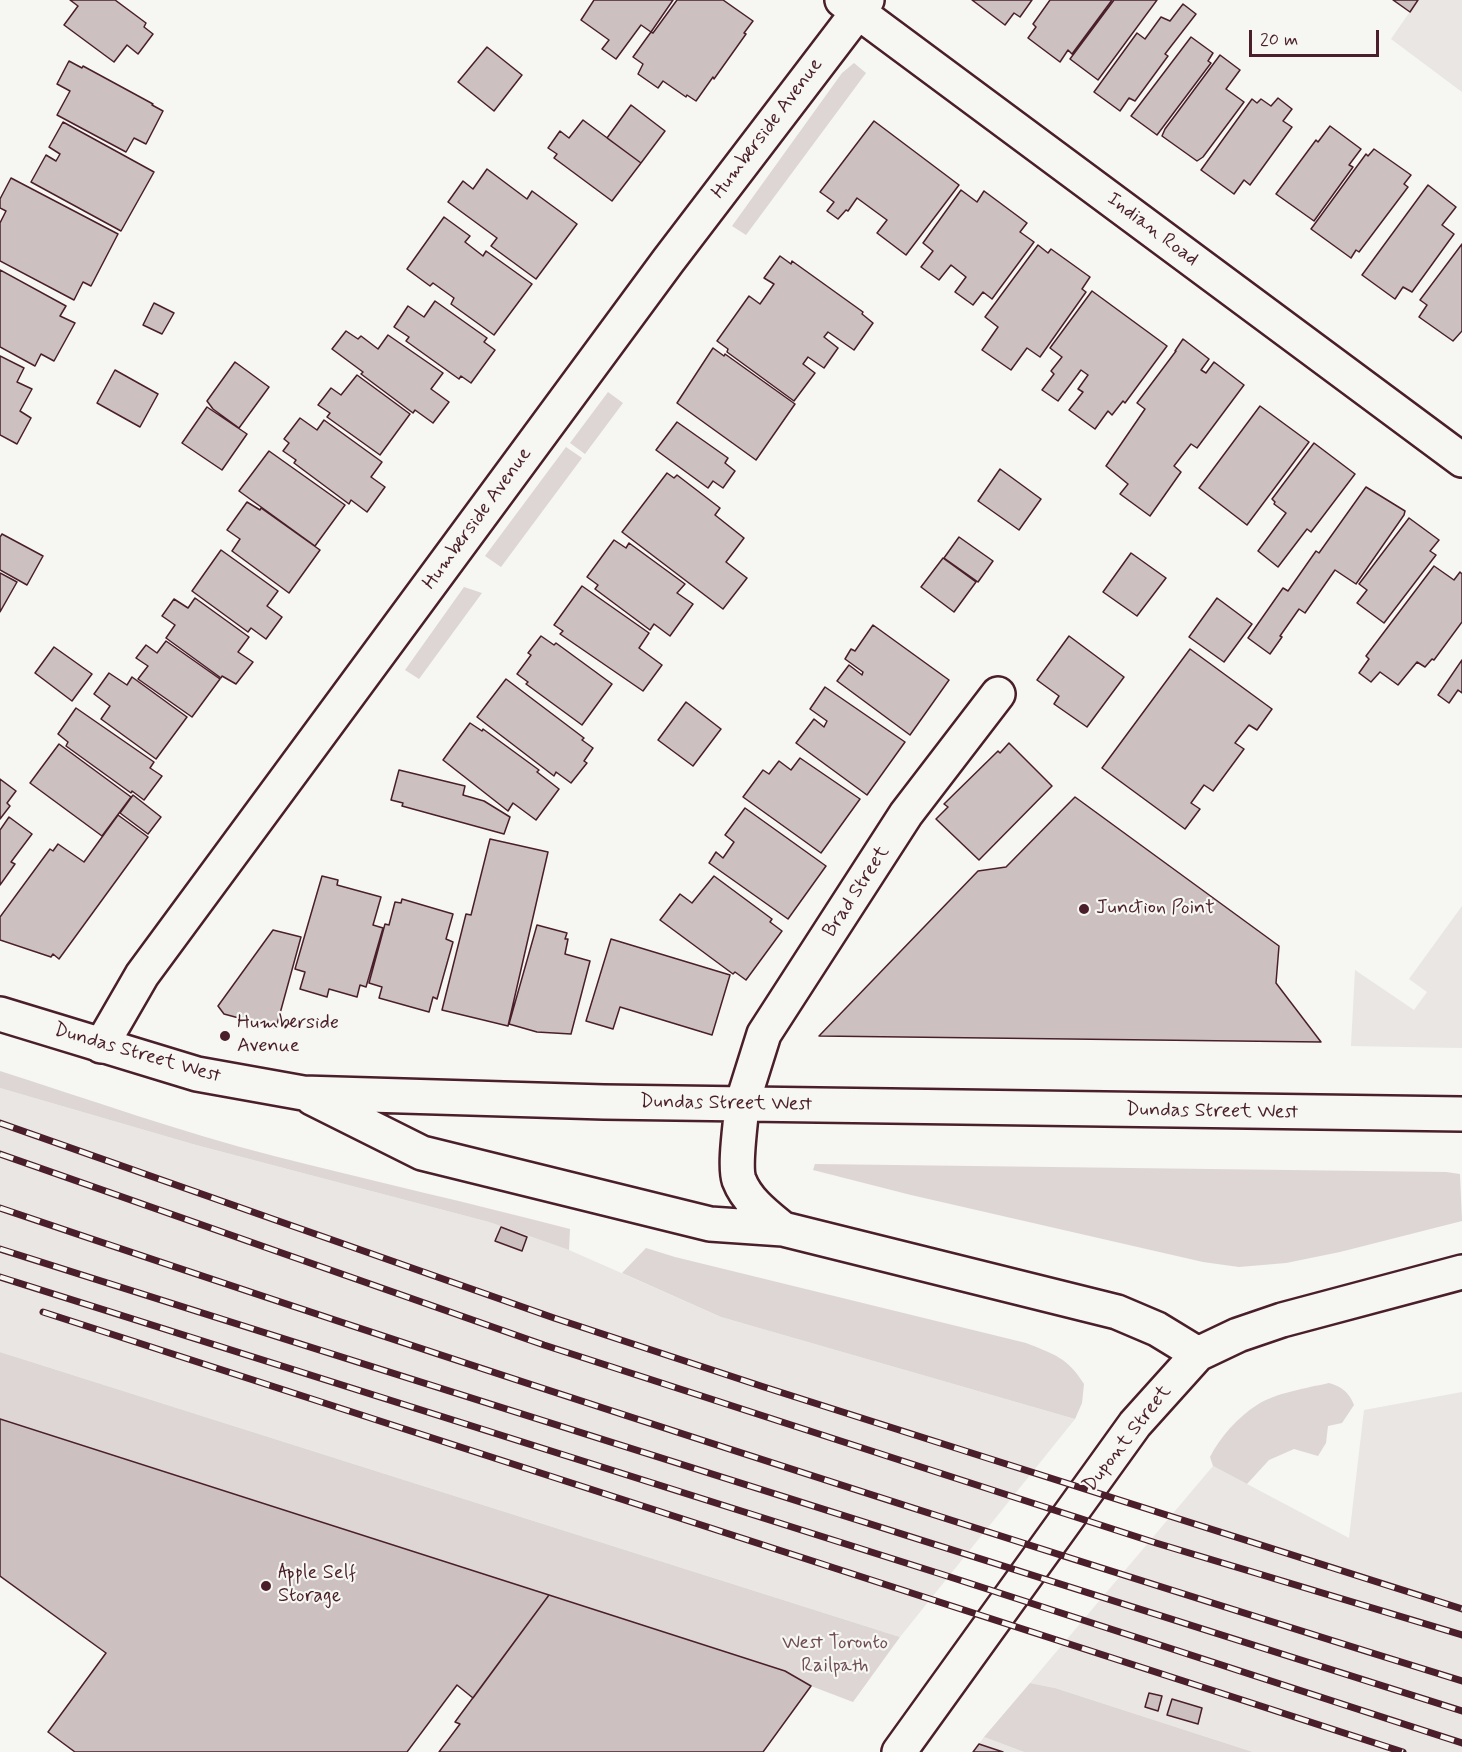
<!DOCTYPE html>
<style>
body{margin:0}
#map{position:relative;width:1462px;height:1752px;overflow:hidden;background:#f6f6f2;font-family:Mynerve,sans-serif}
canvas{display:block}
.scale{position:absolute;left:1249px;top:30px;width:130px;height:27px;box-sizing:border-box;border:3px solid #4a1f2b;border-top:0;padding-left:8px;font-size:18px;line-height:21px;white-space:nowrap;color:#4a1f2b;-webkit-text-stroke:4px #f6f6f2;paint-order:stroke}
</style>
<div id="map">
<canvas width="1462" height="1752"></canvas>
<div class="scale">20 m</div>
</div>
<script>
const g = document.querySelector('canvas').getContext('2d');
g.lineJoin = 'round';
function fillPath(path, color) { g.fillStyle = color; g.fill(path, 'evenodd'); }
function trace(path, color, width, dash) { g.strokeStyle = color; g.lineWidth = width; g.lineCap = dash ? 'butt' : 'round'; g.setLineDash(dash || []); g.stroke(path); }
function drawText(font, color, halo, rows, align = 'center') {
  g.font = font + ' Mynerve,sans-serif'; g.lineWidth = 4.5; g.setLineDash([]); g.textBaseline = 'middle'; g.strokeStyle = halo; g.fillStyle = color; for (const [text, x, y, turn = 0] of rows) {
    g.save(); g.translate(x, y); g.rotate((+turn || 0) * Math.PI / 180); g.textAlign = isNaN(turn) ? turn : align; if (halo) g.strokeText(text, 0, 0); g.fillText(text, 0, 0); g.restore();
  }
}
fillPath(new Path2D(`
 M1418,0H1462V92L1391,39Z
 M1462,906V1048L1351,1046L1355,970L1414,1010L1427,992L1409,979Z
 M0,1088L196,1145L489,1222L569,1250L721,1317L1075,1419L900,1637L0,1352Z
 M1462,1392V1752H1253L1055,1688L1030,1683L1213,1466L1349,1538L1364,1410Z
 M984,1737L1024,1752H973Z`), '#e9e6e3');
fillPath(new Path2D(`
 M854,63L866,73L746,235L732,226L842,73Z
 M608,392L623,403L585,454L570,443Z
 M566,447L582,458L501,567L485,556Z
 M464,587L482,593L419,679L405,670Z
 M0,1071C91,1100 181,1132 274,1156C372,1181 471,1203 570,1229L569,1250L489,1222L196,1145L0,1088Z
 M815,1164L1446,1172L1460,1174L1462,1221L1340,1252L1286,1263L1239,1267L1203,1262L911,1195L813,1170Z
 M646,1248L675,1257L1026,1343C1054,1354 1068,1358 1084,1384L1082,1403L1075,1419L721,1317L622,1273Z
 M0,1352L900,1637L853,1702L811,1686L785,1671L0,1419Z
 M1329,1383C1342,1387 1349,1392 1354,1405L1342,1423L1328,1426L1326,1443L1318,1456L1294,1449L1269,1460L1247,1484L1213,1466L1210,1457C1220,1437 1238,1417 1257,1405C1275,1393 1307,1388 1329,1383Z
 M1030,1683L1055,1688L1253,1752H1024L984,1737Z`), '#ddd6d5');
const building = new Path2D(`
 M70,0H115L146,23L144,27L153,34L138,54L127,45L114,62L64,25L78,6Z
 M594,0H673L651,32L641,25L616,59L602,49L609,40L581,20Z
 M677,0H723L753,21L744,33L746,34L714,79L713,77L696,101L687,95L686,97L663,81L658,88L638,74L643,64L633,57L651,32L653,33Z
 M972,0H1032L1020,17L1014,13L1005,25Z
 M1050,0H1112L1072,54L1068,50L1060,62L1028,38L1036,27L1033,24Z
 M1114,0H1157L1098,80L1070,59Z
 M1393,0H1418L1410,12Z
 M1183,4L1196,14L1165,54L1168,56L1135,101L1129,98L1120,111L1094,92L1137,33L1145,39L1161,17L1170,21Z
 M1191,37L1213,53L1208,61L1211,63L1157,135L1131,116Z
 M487,47L522,75L494,111L458,82Z
 M1220,55L1240,70L1226,89L1244,102L1203,157L1197,161L1162,136L1165,129Z
 M69,61L82,68L83,66L153,104L152,105L163,111L146,144L134,138L126,152L57,115L70,91L57,84Z
 M1278,98L1292,109L1283,121L1292,127L1250,185L1244,180L1234,194L1201,170L1252,99L1257,103L1261,99L1271,106Z
 M631,105L665,131L641,163L607,138Z
 M583,120L641,163L612,201L554,158L557,154L548,148L560,131L569,138Z
 M874,121L959,185L906,255L877,233L887,220L857,198L848,211L846,210L838,219L827,211L834,202L820,192Z
 M63,122L154,172L121,231L31,182L46,155L56,161L60,154L49,147Z
 M1330,126L1361,149L1349,165L1353,167L1314,221L1276,194L1316,140L1318,142Z
 M1374,149L1411,175L1404,184L1408,187L1359,252L1356,250L1351,258L1311,229L1366,154L1368,156Z
 M487,169L527,199L532,191L577,224L536,279L491,246L497,238L448,202L463,181L473,189Z
 M11,178L118,234L91,286L83,282L74,300L0,261V223L6,211L0,208V199Z
 M1428,185L1456,207L1442,225L1454,234L1412,292L1403,287L1395,299L1362,275Z
 M961,190L977,202L984,191L1027,223L1020,232L1034,242L992,299L983,292L973,305L955,292L966,277L951,265L939,280L921,267L933,251L923,243Z
 M444,217L470,236L465,242L483,256L486,251L532,284L494,335L451,304L454,298L433,283L430,286L407,269Z
 M1462,244V331L1453,341L1419,317L1427,305L1420,300Z
 M1038,245L1048,253L1051,249L1090,277L1082,289L1086,292L1040,357L1027,348L1011,370L982,350L998,327L985,317Z
 M780,256L791,264L792,261L863,312L862,314L873,323L854,350L828,332L824,337L838,348L824,368L808,357L803,364L815,373L794,401L727,352L728,349L717,341L749,296L760,304L774,284L764,278Z
 M0,270L66,306L60,316L75,323L54,361L41,354L35,366L0,347Z
 M1092,291L1167,346L1125,403L1123,401L1112,415L1108,411L1095,429L1069,410L1083,392L1078,389L1088,375L1081,370L1058,401L1042,390L1054,374L1051,371L1062,357L1050,348Z
 M435,301L487,338L484,342L495,350L471,383L461,376L459,379L406,341L409,337L394,327L408,306L424,317Z
 M154,303L174,313L162,334L143,325Z
 M346,331L358,339L361,336L378,349L388,335L443,373L431,389L449,402L433,423L415,410L413,413L361,374L363,372L332,349Z
 M1183,339L1209,359L1201,370L1206,373L1214,362L1244,385L1197,448L1191,444L1174,466L1181,472L1150,516L1120,494L1128,484L1106,466L1145,409L1137,403L1176,351H1175Z
 M713,348L724,356L725,354L795,404L756,460L677,403Z
 M0,356L24,368L17,382L32,389L20,411L31,418L17,444L0,435Z
 M235,362L269,387L239,428L213,409L207,401Z
 M115,370L158,394L140,427L97,403Z
 M357,375L410,414L380,455L327,417L330,413L318,405L331,388L341,395Z
 M1260,406L1309,442L1247,525L1199,488Z
 M207,407L247,434L222,470L182,443Z
 M300,418L317,430L324,420L382,462L371,477L385,487L367,512L351,500L349,504L294,463L296,460L283,451L289,443L284,439Z
 M677,422L728,458L725,463L735,471L723,488L713,481L708,488L656,450Z
 M1314,443L1355,474L1311,532L1307,529L1278,567L1258,551L1286,513L1274,504L1275,502L1272,499Z
 M269,451L345,505L315,546L239,491Z
 M1000,469L1041,499L1019,530L978,501Z
 M667,473L674,478L677,475L720,508L715,515L744,538L726,562L747,578L723,609L622,532Z
 M1366,487L1405,511L1404,515L1356,584L1335,570L1305,613L1299,609L1280,636L1282,637L1270,654L1248,638L1283,588L1288,591L1316,551L1319,553Z
 M247,502L260,510L261,508L320,550L289,593L232,551L240,539L227,530Z
 M1409,518L1439,540L1430,551L1436,555L1384,623L1357,603L1367,590L1359,584Z
 M2,534L43,556L27,585L0,570V537Z
 M959,537L993,561L978,582L944,558Z
 M614,540L626,548L629,543L685,584L677,593L693,604L670,636L654,624L650,630L595,589L598,585L587,577Z
 M221,550L278,591L267,606L282,617L266,639L251,628L248,632L192,591Z
 M1131,553L1166,578L1137,616L1103,592Z
 M943,558L976,582L954,612L921,587Z
 M1434,566L1454,580L1460,572L1462,574V622L1434,660L1432,659L1425,667L1417,662L1398,685L1380,672L1371,682L1359,673L1369,659L1366,656Z
 M0,573L17,582L0,612Z
 M582,586L649,633L639,648L662,665L643,691L560,634L563,631L554,625Z
 M195,598L249,637L238,652L253,662L236,684L222,676L221,678L166,638L175,625L162,616L174,599L188,608Z
 M1217,598L1252,624L1224,662L1189,637Z
 M873,625L949,680L910,735L837,681L849,665L862,675L863,672L845,659L851,649L855,651Z
 M541,636L554,645L556,643L612,684L582,725L526,684L528,682L517,674L531,655L528,653Z
 M1069,636L1124,677L1087,727L1054,704L1059,696L1037,680Z
 M166,641L220,679L192,717L138,679L148,666L136,658L146,645L157,653Z
 M54,647L92,674L72,701L35,673Z
 M1190,649L1272,709L1257,730L1249,725L1235,743L1244,749L1213,791L1204,785L1191,803L1200,809L1185,829L1102,768Z
 M1462,660V693L1458,690L1449,703L1438,695Z
 M109,673L127,685L132,677L187,717L156,759L101,719L110,706L94,694Z
 M506,679L584,738L582,740L593,748L584,761L587,763L571,783L556,772L554,776L477,717Z
 M825,687L905,742L867,795L796,743L814,719L824,727L827,721L810,709Z
 M686,702L721,729L693,766L658,740Z
 M76,708L154,762L150,768L162,776L144,800L132,791L131,793L66,746L68,742L58,734Z
 M470,723L482,731L483,729L539,770L537,772L559,789L536,820L513,803L508,811L443,760Z
 M1009,743L1052,786L979,860L936,819L948,807L944,804L998,751L1000,753Z
 M59,744L131,797L102,836L30,783Z
 M800,758L860,799L821,853L743,797L763,770L769,774L779,761L791,770Z
 M399,770L465,786L463,795L484,801L510,817L504,834L402,806L403,803L391,800Z
 M0,779L16,791L7,803L10,806L0,819Z
 M133,795L161,817L148,834L120,813Z
 M1075,797L1279,946L1276,983L1321,1042L819,1036L978,871L1006,867Z
 M745,808L826,866L788,919L709,863L716,852L723,858L734,842L725,835Z
 M118,815L148,837L59,959L53,954L51,957L0,940V917L50,849L53,851L58,844L84,862Z
 M9,817L32,834L11,862L15,864L0,885V830Z
 M490,839L548,852L508,1026L442,1010L466,914L471,915Z
 M322,876L338,880L337,885L381,897L373,925L383,928L366,987L360,985L357,997L329,989L327,997L300,989L305,972L295,969Z
 M714,876L772,919L770,922L782,931L746,980L735,972L733,974L660,920L680,894L692,903Z
 M402,899L453,914L446,939L453,942L437,999L433,997L429,1012L379,998L382,987L369,983L385,924L389,925L395,902L401,903Z
 M537,925L567,933L565,939H568L565,954L590,961L571,1034L537,1032L509,1024Z
 M273,930L301,937L276,1028L224,1014L218,1006Z
 M611,939L730,975L712,1035L620,1007L613,1029L586,1021Z
 M501,1227L527,1237L522,1251L495,1241Z
 M0,1419L549,1595L473,1698L457,1685L407,1752H75L48,1732L106,1653L0,1576Z
 M549,1595L785,1671L811,1686L763,1752H439L460,1724L455,1722Z
 M1149,1693L1162,1696L1158,1711L1145,1707Z
 M1172,1699L1202,1708L1198,1724L1167,1715Z
 M979,1744L1003,1752H973Z`);
fillPath(building, '#ccc1c0');
trace(building, '#4a1f2b', 1.5);
const street = new Path2D(`
 M842,0L1462,460
 M101,1046L142,975L668,261L867,0
 M742,1104L764,1034L906,814L998,694`);
const secondary = new Path2D(`
 M0,1014L197,1074L303,1093L604,1102L1462,1114
 M312,1098L422,1153L710,1224L783,1229L1117,1312L1157,1329L1198,1354
 M742,1104C741,1122 734,1165 739,1180C747,1201 766,1215 783,1229
 M899,1752L1135,1424L1198,1354L1238,1335L1282,1320L1462,1272`);
trace(street, '#4a1f2b', 38);
trace(secondary, '#4a1f2b', 38);
trace(street, '#f6f6f2', 33);
trace(secondary, '#f6f6f2', 33);
const rail = new Path2D(`
 M0,1123L554,1318L764,1387L1462,1609
 M0,1154L544,1345L1156,1543L1462,1635
 M0,1208C485,1372 973,1529 1462,1681
 M0,1249L1462,1711
 M0,1277L944,1575L1462,1743
 M43,1312L1403,1752`);
trace(rail, '#4a1f2b', 7);
trace(rail, '#f6f6f2', 4.5, [14]);
for (const [x, y, r, color] of [
 [1084,909,6,"#4a1f2b"],
 [225,1036,6,"#4a1f2b"],
 [266,1586,6,"#4a1f2b"]
]) { const dot = new Path2D(); dot.arc(x, y, r, 0, 2 * Math.PI); g.fillStyle = color; g.fill(dot); trace(dot, '#f6f6f2', 2); }
drawText('20px', '#4a1f2b', '#f6f6f2', [
 ["Humberside Avenue",768,129,-53],
 ["Indian Road",1152,230,37],
 ["Humberside Avenue",478,519,-54],
 ["Brad Street",857,892,-57],
 ["Dundas Street West",137,1054,16],
 ["Dundas Street West",726,1104,1],
 ["Dundas Street West",1212,1112,1],
 ["Dupont Street",1128,1439,-52]
]);
drawText('20px', '#4a1f2b', '#f6f6f2', [
 ["Junction Point",1096,909],
 ["Humberside",237,1024],
 ["Avenue",237,1047],
 ["Apple Self",278,1574],
 ["Storage",278,1597]
], 'left');
drawText('20px', '#6f4d56', '#f6f6f2', [
 ["West Toronto",835,1644],
 ["Railpath",835,1667]
]);
</script>
